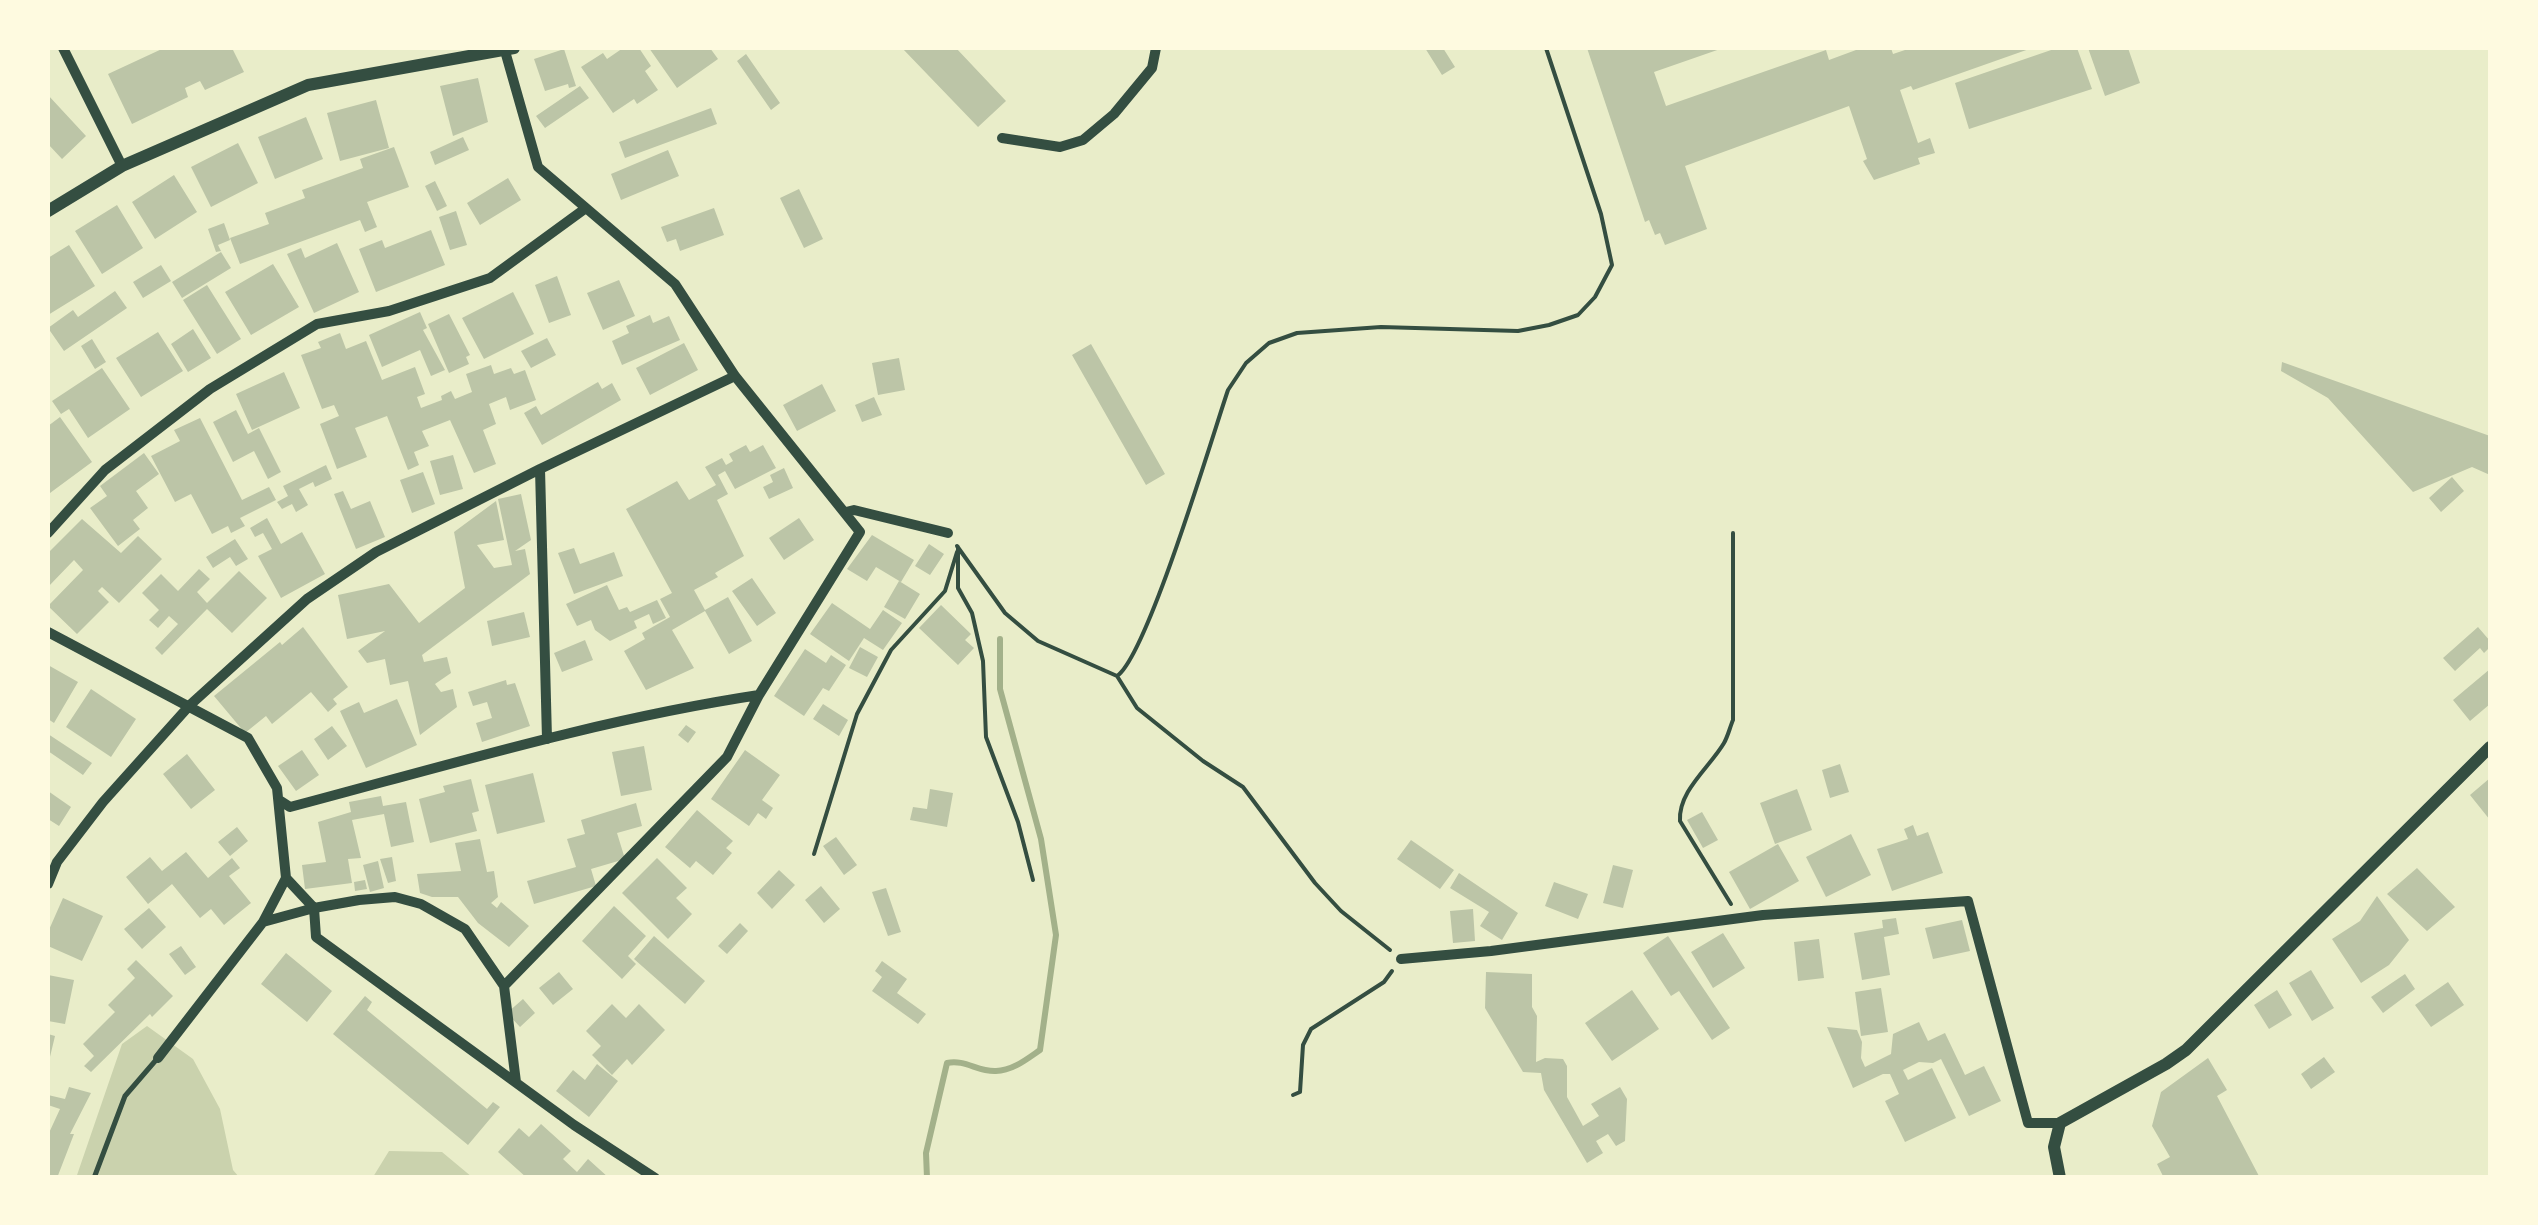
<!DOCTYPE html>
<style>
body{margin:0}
#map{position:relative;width:2538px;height:1225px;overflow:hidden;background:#e9edc9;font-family:"Golos Text",sans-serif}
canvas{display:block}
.frame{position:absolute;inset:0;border:50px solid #fefae0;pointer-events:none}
</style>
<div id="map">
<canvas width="2538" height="1225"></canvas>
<div class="frame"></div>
</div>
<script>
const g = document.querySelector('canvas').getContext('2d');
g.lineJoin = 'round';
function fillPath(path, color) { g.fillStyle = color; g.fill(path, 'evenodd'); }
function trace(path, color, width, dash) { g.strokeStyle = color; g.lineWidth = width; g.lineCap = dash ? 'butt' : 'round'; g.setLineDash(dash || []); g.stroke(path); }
fillPath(new Path2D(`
 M147,1026L193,1059L220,1109L233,1170L239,1177L76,1178L122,1044Z
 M389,1151L442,1152L472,1177H373Z`), '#cad2ad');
trace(new Path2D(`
 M927,1178L926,1153L947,1063C965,1059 978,1072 996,1071C1012,1071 1027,1059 1040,1050L1056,935L1041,839L1000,689V639`), '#a3b18a', 6);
fillPath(new Path2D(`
 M164,48H232L244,72L205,90L200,81L185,88L188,97L132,124L108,74Z
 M623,48H639L651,66L645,71L658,90L637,104L634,99L613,113L581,67L603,53L607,59Z
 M649,48H710L718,59L677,88Z
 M902,48H956L1006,101L978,127Z
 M1425,48H1443L1455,67L1442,75Z
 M1587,48H1723L1654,72L1666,106L1826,50L1829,60L1856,50L1855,48H1891L1893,54L1911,48H2032L1913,90L1911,86L1900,90L1918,143L1930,138L1935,153L1918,158L1920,164L1874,180L1863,161L1867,159L1849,106L1685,166L1707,229L1665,245L1660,233L1655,235L1649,220L1645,222Z
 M2057,48H2077L2092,89L1969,129L1955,83Z
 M2088,48H2128L2140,83L2105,96Z
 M564,49L576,86L569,88L568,84L545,91L534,59Z
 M746,54L780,103L771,110L737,61Z
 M478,78L488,122L453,136L440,86Z
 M580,86L589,98L545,128L536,116Z
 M48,95L86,136L62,159L48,144Z
 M376,100L389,148L340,161L327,113Z
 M711,108L717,124L625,158L619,142Z
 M306,117L323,159L275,179L258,137Z
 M463,137L469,150L435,165L430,152Z
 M238,143L258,183L211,207L191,167Z
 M394,147L409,187L367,202L377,227L365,232L360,220L240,264L230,238L269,224L265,213L305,198L302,190L363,168L360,159Z
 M668,150L679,176L621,200L611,174Z
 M174,175L197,212L155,239L132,202Z
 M508,178L521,200L480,225L467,203Z
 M435,181L447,206L437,211L425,186Z
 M799,189L823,239L804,248L780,198Z
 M117,205L143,248L102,274L75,231Z
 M714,208L724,235L680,251L676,239L667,242L661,227Z
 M456,211L467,245L450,250L439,217Z
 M224,223L230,240L218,245L221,251L216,252L208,229Z
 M431,230L445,265L376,292L359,249L382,240L385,248Z
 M337,243L359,292L314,313L287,254L301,248L305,258Z
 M69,245L95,286L48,315V258Z
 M221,252L231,268L182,298L172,282Z
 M273,264L299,307L251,335L225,292Z
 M161,265L171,281L143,298L133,282Z
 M557,276L571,315L549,323L535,285Z
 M619,280L635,316L603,330L587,293Z
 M207,285L241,339L217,354L183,300Z
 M115,291L127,308L64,351L48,328L73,310L78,317Z
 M513,292L534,334L484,359L462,318Z
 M420,312L427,328L423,330L445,370L431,376L420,350L382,367L369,335Z
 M449,314L470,355L466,357L469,364L449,373L428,324Z
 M650,315L653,323L669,316L680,340L622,365L612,341L629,333L626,326Z
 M193,329L211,358L188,372L171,344Z
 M158,332L183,371L141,397L116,358Z
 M340,333L346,349L366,341L382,380L415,367L425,394L417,397L421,408L442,400L441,396L451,391L455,399L472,392L466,374L491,365L494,374L511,368L514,374L525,370L536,400L510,410L506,397L489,404L496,424L483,430L496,464L474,473L450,420L422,431L429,446L414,452L419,465L408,470L387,416L355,428L367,457L337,469L320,424L339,416L334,405L322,409L301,355L321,348L318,342Z
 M547,338L556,355L531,368L521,351Z
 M92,339L106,362L95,369L81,346Z
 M684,343L698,370L650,395L636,368Z
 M1091,344L1165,474L1146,485L1072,355Z
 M899,358L905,390L878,395L872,363Z
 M2282,362L2490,436V475L2472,467L2413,492L2328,398L2281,371Z
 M102,368L130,409L88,438L69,409L61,414L52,401Z
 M284,372L300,408L252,430L236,394Z
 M598,382L602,389L612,383L621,400L542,445L524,413L536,406L541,415Z
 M822,384L836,411L797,431L783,405Z
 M874,397L882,415L862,422L855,405Z
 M236,410L248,434L259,428L281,472L268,479L254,451L233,462L213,422Z
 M60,417L92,462L50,493L48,426Z
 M200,418L242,500L269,487L276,500L240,518L245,526L231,533L228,526L212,534L191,494L175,502L151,456L180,441L174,430Z
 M746,445L750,452L763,445L776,468L735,489L725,471L718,475L728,494L717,500L744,556L715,573L718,577L694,590L705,610L728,597L752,641L729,654L705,611L672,630L694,668L646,690L624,651L645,639L642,633L670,617L660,599L672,593L626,509L677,481L689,500L716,485L705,467L722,458L726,465L733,461L729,454Z
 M144,453L159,474L136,491L148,508L133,520L140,529L118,546L90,508L107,496L100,486Z
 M453,455L463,489L440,495L430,461Z
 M326,465L332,479L315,487L313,482L299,489L308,505L296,512L292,504L282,509L277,502L288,496L283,486Z
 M784,468L793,488L769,499L763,487L773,482L770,475Z
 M423,472L435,504L412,513L400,480Z
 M2452,477L2464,491L2441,512L2429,498Z
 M343,491L351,509L370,501L385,537L356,549L334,494Z
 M521,494L531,540L515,551L525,549L530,574L422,655L424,662L447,657L451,673L435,684L441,692L453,689L457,707L420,735L408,681L390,685L385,659L367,663L358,651L385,631L347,639L338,595L389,584L419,623L465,588L454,532L496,501L504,540L477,545L494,568L512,565L498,499Z
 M267,518L281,544L302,532L325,574L281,598L258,556L272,549L263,533L255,537L250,528Z
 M799,518L814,540L784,560L769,538Z
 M82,519L121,553L138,536L162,559L119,603L102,587L98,591L109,602L77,634L48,606L83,570L74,560L48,587V553Z
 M872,535L914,560L901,582L876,567L867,581L847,569Z
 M235,539L248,559L236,566L230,557L213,568L206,557Z
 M929,544L944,554L930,575L915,566Z
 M574,548L580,564L614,552L623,576L574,594L558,553Z
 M199,569L210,579L197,592L207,603L239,571L267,598L232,633L207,609L162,655L155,648L178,624L169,616L158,628L149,620L159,610L142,593L161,574L178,591Z
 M752,578L776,613L757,626L732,591Z
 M899,581L920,594L905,619L884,607Z
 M607,585L619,610L627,607L630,612L657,600L666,618L653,624L649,614L634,621L637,628L610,641L595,630L591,620L577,626L566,604Z
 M832,603L870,629L883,610L902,623L883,650L864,638L849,661L810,634Z
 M941,605L971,634L965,640L974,648L958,665L919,628Z
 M524,612L530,637L492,646L487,621Z
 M303,627L348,687L333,699L337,704L328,712L311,692L272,724L266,716L245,733L214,696L280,642L282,645Z
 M2478,627L2490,641V647L2484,653L2480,648L2455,671L2443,658Z
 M585,640L593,660L562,672L554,653Z
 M860,647L878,657L867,677L849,668Z
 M805,649L826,663L831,655L846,665L829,691L823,688L804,716L774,696Z
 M48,665L78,682L54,723L48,719Z
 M2490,669V704L2470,721L2453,700Z
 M506,680L507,685L515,683L530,726L482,742L476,723L492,718L487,702L473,706L468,692Z
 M91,689L136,719L111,757L66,727Z
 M397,699L417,745L366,768L340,711L359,702L364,713Z
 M823,704L848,720L839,736L813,719Z
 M686,725L696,732L688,743L678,735Z
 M332,726L347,746L328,760L314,739Z
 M48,734L92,763L83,775L48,751Z
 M644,746L652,790L621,796L612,752Z
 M302,750L319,775L296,791L278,766Z
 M745,750L780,775L762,800L773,808L766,819L758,813L749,826L711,799Z
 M187,754L215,790L191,809L163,774Z
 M1840,764L1849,792L1830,798L1822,770Z
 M533,773L545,822L497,834L485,785Z
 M2490,778V820L2470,795Z
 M471,779L479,811L472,813L477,831L430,843L419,799L445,792L443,786Z
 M930,789L953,793L947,827L910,820L913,807L927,809Z
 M1797,789L1812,830L1775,844L1760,803Z
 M48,791L71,807L59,826L48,819Z
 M381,796L383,806L406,802L414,842L391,847L384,814L352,820L361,858L348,859L352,883L305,889L302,865L326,862L318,822L351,812L349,802Z
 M636,803L642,826L617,833L625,859L591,869L596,886L534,904L527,881L576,867L567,839L585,834L581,820Z
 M697,810L733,841L726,848L732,853L713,875L696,861L690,868L665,847Z
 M1702,812L1718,840L1703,848L1687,820Z
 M1913,825L1917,836L1928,832L1943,873L1892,891L1877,849L1908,839L1904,829Z
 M237,827L248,841L230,856L218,842Z
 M1851,834L1871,875L1826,897L1806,857Z
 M836,837L857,865L844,875L823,846Z
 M480,839L487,872L494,871L498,897L491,903L497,908L501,902L529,926L509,947L478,923L458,897H432L420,893L417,874L461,871L455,843Z
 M1411,840L1454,870L1440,889L1397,859Z
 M1778,844L1799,881L1750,909L1729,872Z
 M186,852L208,878L232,858L240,868L229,876L251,903L224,925L211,909L200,918L172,884L148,904L126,877L150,857L162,871Z
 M392,857L396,881L388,883L380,859Z
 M657,858L687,888L676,898L692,914L668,939L622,893Z
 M378,861L384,888L370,892L363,865Z
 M1613,865L1633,870L1623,908L1603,903Z
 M2417,868L2455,907L2427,931L2387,894Z
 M779,870L795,885L772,909L757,893Z
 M1459,873L1518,913L1502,940L1480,926L1489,912L1450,888Z
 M365,880L367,889L355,891L354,882Z
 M1554,882L1588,894L1578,919L1545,906Z
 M821,886L840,909L824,923L805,900Z
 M886,888L901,932L888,936L872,892Z
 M2377,896L2409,940L2389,965L2361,983L2332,939L2360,921Z
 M63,898L103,916L82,961L48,946V932Z
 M614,906L646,936L628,956L636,964L622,979L582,941Z
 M149,908L166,927L142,949L124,929Z
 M1473,909L1475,941L1453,943L1450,911Z
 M1896,918L1899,934L1884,937L1890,975L1862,980L1854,933L1883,928L1882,920Z
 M1962,920L1970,951L1933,959L1925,928Z
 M740,923L748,931L727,954L718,946Z
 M1723,933L1745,968L1713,988L1691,952Z
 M654,936L705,981L685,1004L634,959Z
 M1668,936L1730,1028L1712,1040L1679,991L1671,996L1643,953Z
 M1819,939L1824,978L1798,981L1794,942Z
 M181,946L196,967L185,975L169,954Z
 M286,953L332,991L307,1022L261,984Z
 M136,960L173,996L152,1017L150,1014L91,1072L84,1066L94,1056L83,1044L115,1012L108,1005L135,978L127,969Z
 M882,961L907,979L897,993L926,1014L918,1024L872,991L882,977L875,971Z
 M2311,970L2334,1008L2312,1021L2289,983Z
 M559,972L573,989L553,1005L539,988Z
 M1486,972L1532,974V1007L1537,1016L1536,1062L1545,1058L1563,1059L1567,1066V1097L1583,1126L1599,1116L1591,1104L1620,1087L1627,1099L1625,1141L1616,1146L1608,1134L1596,1141L1603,1153L1587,1163L1544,1090L1541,1073L1523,1072L1485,1008Z
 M2405,974L2415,989L2383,1013L2371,997Z
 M48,975L74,980L65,1024L48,1021Z
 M2448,982L2464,1005L2431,1027L2415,1005Z
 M1881,988L1888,1032L1861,1036L1855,992Z
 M1632,990L1659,1029L1612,1061L1585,1023Z
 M2277,990L2292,1015L2269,1029L2254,1005Z
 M365,996L372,1002L367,1010L487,1109L493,1102L500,1107L468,1145L333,1034Z
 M523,999L535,1013L520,1027L507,1013Z
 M612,1004L626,1018L639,1004L665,1030L632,1065L627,1059L612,1075L592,1055L601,1046L586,1031Z
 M1919,1022L1928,1041L1945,1033L1965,1075L1984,1066L2001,1101L1969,1116L1941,1059L1933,1063L1919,1062L1903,1070L1908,1080L1932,1068L1956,1118L1905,1142L1885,1101L1899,1094L1890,1074H1883L1853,1088L1827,1027L1857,1030L1862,1042L1861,1058L1865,1067L1891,1054L1893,1034Z
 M48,1034L55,1036L49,1061H48Z
 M2324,1057L2335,1072L2311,1089L2301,1074Z
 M2208,1058L2227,1090L2217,1096L2260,1178H2164L2157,1164L2170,1157L2152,1126L2161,1092Z
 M597,1064L618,1081L589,1117L556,1091L573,1070L585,1080Z
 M69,1087L91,1093L70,1134H74L57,1178H48V1135L60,1109L48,1105V1095L65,1099Z
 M541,1124L571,1151L563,1159L577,1172L588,1159L609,1178H527L498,1152L519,1128L529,1137Z`), '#bcc5a7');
trace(new Path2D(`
 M957,546L1005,613L1038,641L1117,676C1147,656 1212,437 1228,390L1246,363L1269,343L1297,333L1381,327L1518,331L1549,325L1578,315L1595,297L1612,265L1601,214L1546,48
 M958,547V588L972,613L983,661L986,737L1018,822L1033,880
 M1117,676L1137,708L1203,761L1243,787L1315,883L1341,911L1390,950
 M814,854L857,714L891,650L945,591L957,552
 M1731,904L1680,821C1678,791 1710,767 1724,743C1728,736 1730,727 1733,720V533
 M1293,1095L1300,1092L1303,1045L1311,1029L1384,982L1392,971`), '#344e41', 4);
trace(new Path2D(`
 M94,1178L125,1096L156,1060`), '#344e41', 5);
trace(new Path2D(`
 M63,48L122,166
 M1002,138L1060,147L1083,140L1114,114L1152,68L1156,48
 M540,469L547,739
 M846,512L854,510L948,533
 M48,533L105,470L210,389L317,324L389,311L490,278L586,208
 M48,632L248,738L277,788L286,878L314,908L359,900L395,897L421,904L465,929L504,986L727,757L759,695L860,532L735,376L675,284L538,167L505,51
 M279,800L290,807C445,766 600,719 759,695
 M48,884L57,862L103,802L190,705L307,599L376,552L540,469L735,376
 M263,922L314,908L316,937L574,1125L655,1178
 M1401,959L1491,951L1763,915L1968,901L2028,1123H2060
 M504,986L516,1082
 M158,1058L263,922L286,878`), '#344e41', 10);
trace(new Path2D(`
 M48,211L122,166L308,85L514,48
 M2060,1178L2054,1147L2060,1123L2166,1064L2186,1050L2490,747`), '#344e41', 12);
</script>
